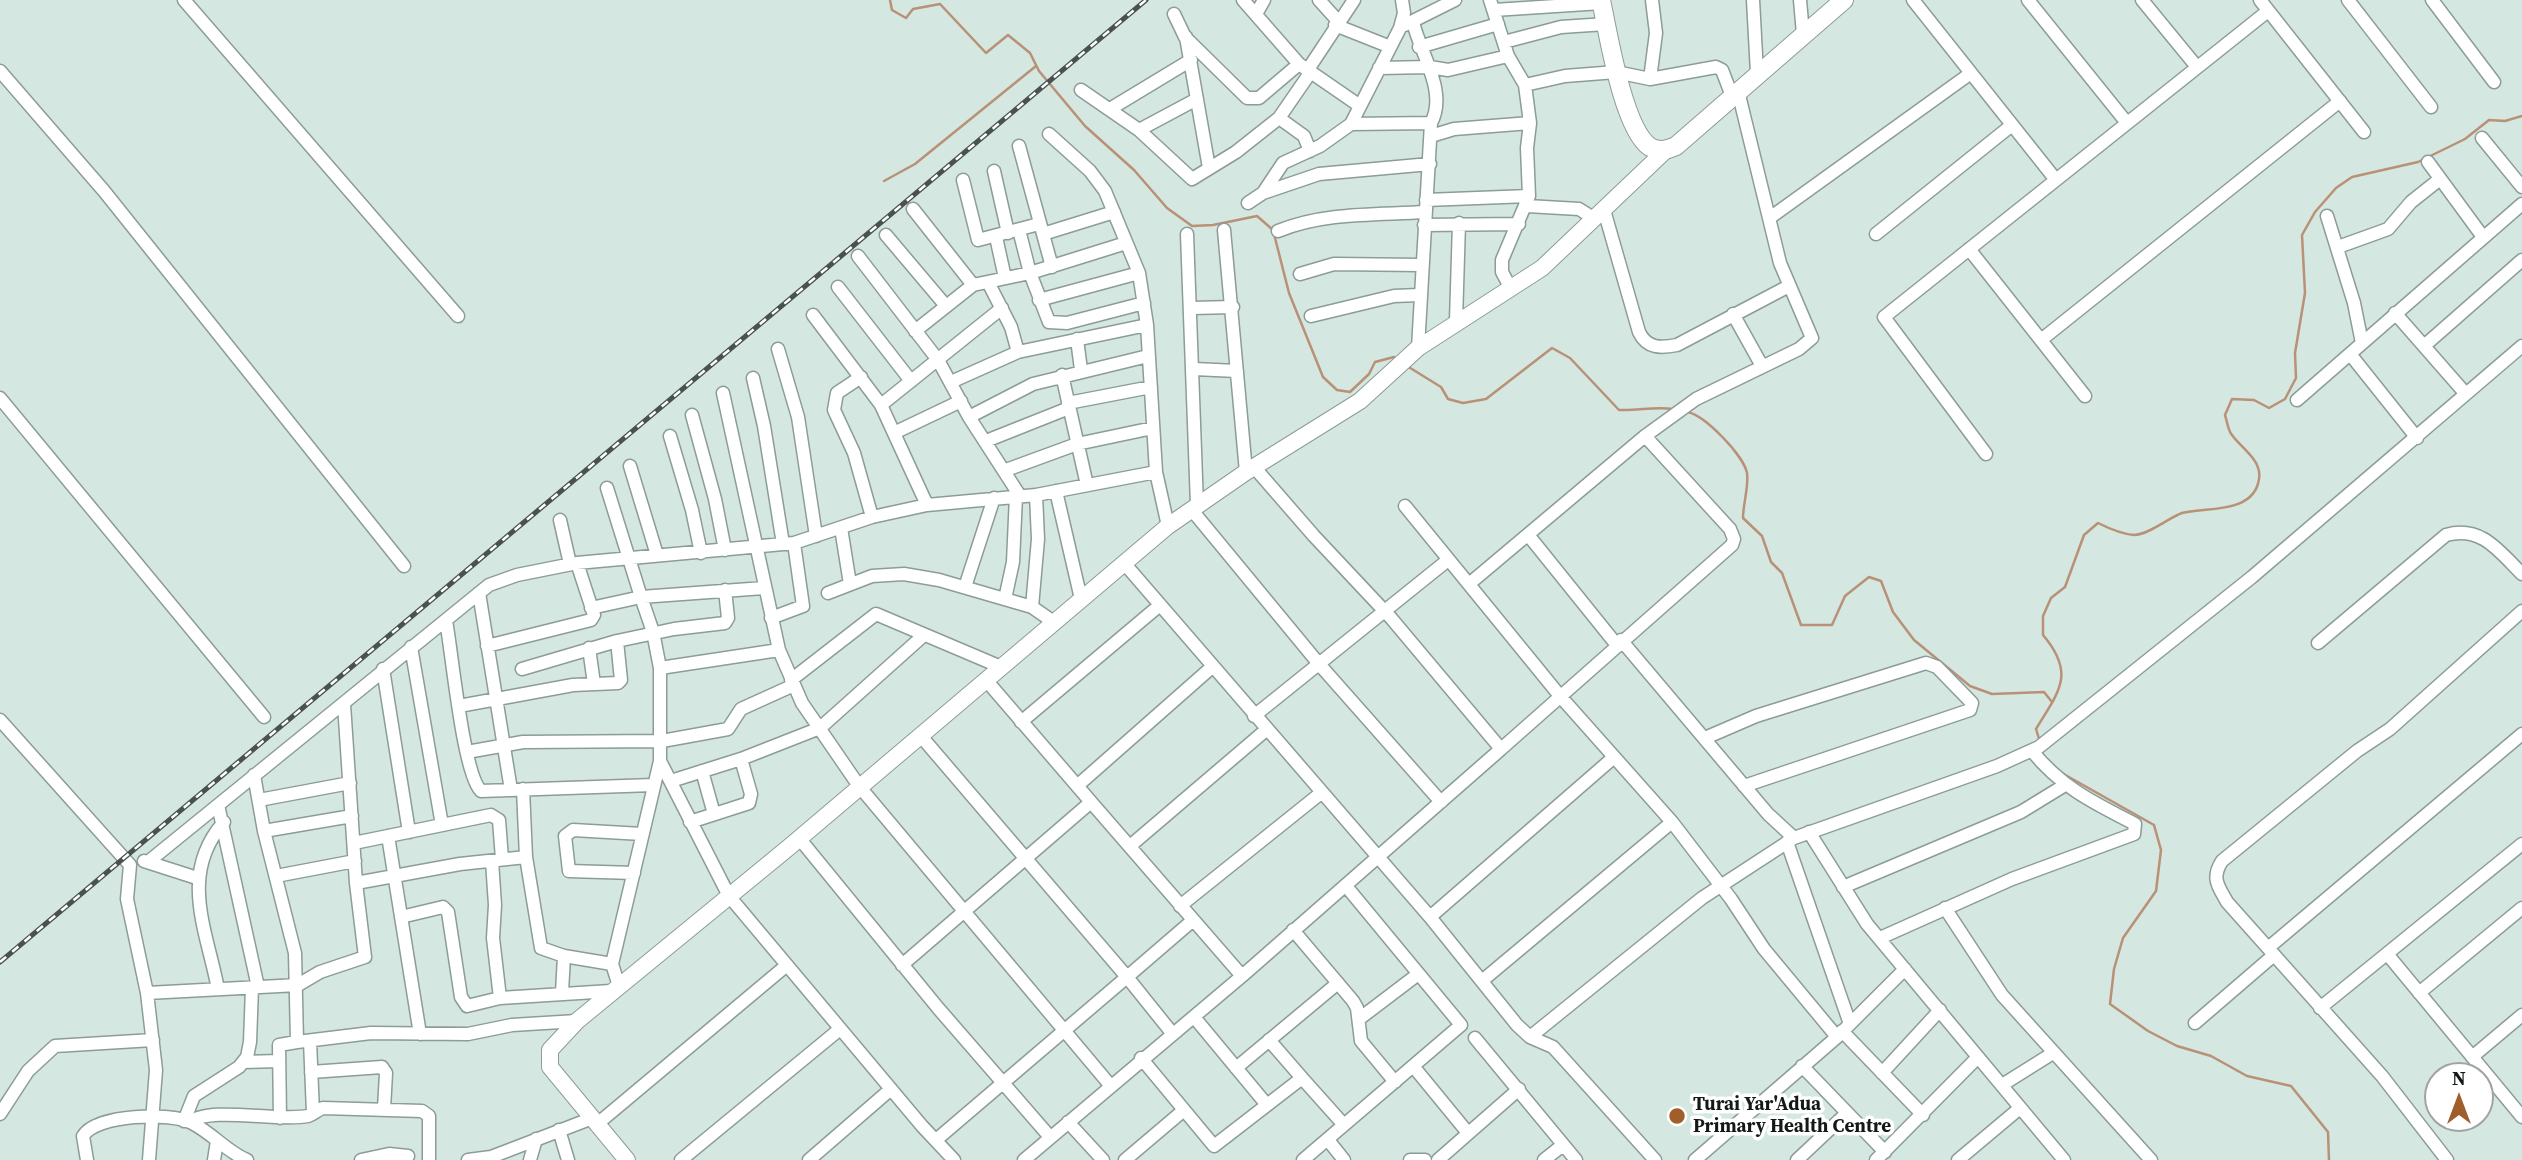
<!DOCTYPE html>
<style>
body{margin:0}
#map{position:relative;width:2522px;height:1160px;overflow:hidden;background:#d5e7e1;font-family:"Source Serif 4",serif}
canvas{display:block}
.north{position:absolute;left:2424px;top:1062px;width:70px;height:70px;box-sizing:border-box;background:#fff;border:2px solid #a1a3a3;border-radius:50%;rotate:0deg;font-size:19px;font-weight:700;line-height:28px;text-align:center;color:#131918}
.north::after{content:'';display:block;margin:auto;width:24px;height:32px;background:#a05e2b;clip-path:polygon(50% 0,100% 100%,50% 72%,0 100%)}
</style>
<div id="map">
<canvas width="2522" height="1160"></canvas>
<div class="north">N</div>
</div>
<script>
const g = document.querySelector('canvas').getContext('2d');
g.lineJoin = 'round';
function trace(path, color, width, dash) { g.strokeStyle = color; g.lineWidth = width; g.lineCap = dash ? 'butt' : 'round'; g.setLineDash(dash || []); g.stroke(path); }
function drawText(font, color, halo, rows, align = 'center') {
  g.font = font + ' "Source Serif 4",serif'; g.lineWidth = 7; g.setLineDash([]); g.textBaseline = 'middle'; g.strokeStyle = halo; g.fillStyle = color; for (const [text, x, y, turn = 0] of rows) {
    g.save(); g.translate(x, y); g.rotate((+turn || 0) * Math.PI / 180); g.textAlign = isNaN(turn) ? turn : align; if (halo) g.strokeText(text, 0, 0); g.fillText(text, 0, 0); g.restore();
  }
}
trace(new Path2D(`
 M890,0L892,10L906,18L913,9L940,4L986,53L1008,35L1030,53L1039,71L1085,126L1134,170L1167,208L1192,226L1213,225L1257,216L1273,230L1289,293L1323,377L1337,390L1350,392L1369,374L1375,362L1394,357
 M884,181L915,164L1036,66
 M1407,366L1441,387L1448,399L1463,403L1486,399L1552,348L1570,358L1619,410C1638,411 1655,406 1673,409
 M1687,412C1705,415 1744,456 1747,473C1749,486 1743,504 1743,518L1762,536L1771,562L1782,573L1801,625H1832L1845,596L1869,577L1881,581L1893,612L1914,640L1970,686L1992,694L2044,692L2052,702
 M2040,742L2036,729C2059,691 2076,674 2043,635V616L2051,598L2065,587L2084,535L2098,523C2110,529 2121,534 2134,535C2148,535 2170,517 2182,513C2207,507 2254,514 2259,479C2262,460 2242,449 2232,435C2228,431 2227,421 2225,415L2232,399L2254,400L2269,408L2285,399L2296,378L2295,353L2305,293L2302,235L2315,212L2336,188L2352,177L2418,162L2465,139L2489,120L2505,121L2522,116
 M2060,772L2154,825L2161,850L2156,891L2123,938L2114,969L2110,1004L2148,1031L2177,1046L2211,1056L2247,1076L2291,1086L2328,1132L2329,1160`), '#b89177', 2.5);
const minor = new Path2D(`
 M184,0L458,316
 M1243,0L1299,64L1360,106
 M1319,0L1338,21
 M1490,0L1508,56L1525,85L1530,123L1527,148L1529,196L1502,260V272L1510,287
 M1753,0L1757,73
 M1800,0L1803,34
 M1913,0L2056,180
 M2028,0L2127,123
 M2142,0L2197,67
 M2260,0L2364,132
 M2348,0L2431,107
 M2432,0L2494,82
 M1494,10L1602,3
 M1174,14L1185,37L1247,98H1259L1299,64
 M1256,14L1264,0
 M1413,22C1420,53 1448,92 1431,123L1418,348
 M1335,25L1388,46
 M1405,25L1455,0
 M1186,37L1209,168
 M1504,42L1561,27L1606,24
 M1419,47L1498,24
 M1379,68L1430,67L1448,70L1508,56
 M0,71L104,191L404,566
 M1307,71L1354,0
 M1650,79L1656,33L1652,0
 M1525,85L1565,76L1616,72L1650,79L1716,67L1722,70L1732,96
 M1081,90L1139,130L1192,179L1236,152L1279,118L1310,73
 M1110,109L1191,60
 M1279,118L1304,136L1310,151
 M1351,124L1431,123
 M1139,130L1197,99
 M1049,134L1090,171L1105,191L1139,273L1147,325L1156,472L1168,526
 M1431,136L1454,129L1530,123
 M2482,138L2522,187
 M1019,146L1043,234L1114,212
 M2428,162L2483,237
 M994,171L1008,233
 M963,180L978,240L1039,224
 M1263,193L1319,174L1430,164
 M1426,200L1529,196
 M1248,203L1263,193L1283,163L1320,146L1351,124L1400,28L1404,13L1402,0
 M1527,206L1579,209L1595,219
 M913,209L973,285L915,331
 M1604,210L1639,332C1647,349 1661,348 1677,345L1789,286
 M2327,216L2354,303L2362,343
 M1771,217L1971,73
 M1424,225L1519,224
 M1019,230L1030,273L1049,322L1067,323L1144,303
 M1224,230L1246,472
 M1278,231C1324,212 1376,215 1425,212
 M1043,234L1052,267
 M1187,234L1197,505
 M1876,234L2012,125
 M886,235L946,306
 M996,237L1005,278
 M2338,247L2388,229L2411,202L2440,179
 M1969,249L2085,396
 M858,256L938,360L969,417L1020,496
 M1300,274L1334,264L1421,265
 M988,282L1011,327L1018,352
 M973,285L1030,273L1126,243
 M838,287L911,381
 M1039,300L1139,273
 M1192,308L1233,307
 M2395,313L2465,393
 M1733,314L1762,366
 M813,315L881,405L927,505
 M1311,316L1394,296L1419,295
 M1456,321L1459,223
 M1077,339L1081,370
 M2041,340L2340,101
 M2424,346L2522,260
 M778,349L798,417L816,536
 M2350,354L2417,438
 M1194,369L1237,371
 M1062,375L1087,485
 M861,377L837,393L834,410L854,453L872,517
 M753,378L764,426L783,544
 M951,382L1018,352L1147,325
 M723,393L779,650L802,703L859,786L1110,1085
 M0,398L264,717
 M2297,400L2522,204
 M1068,403L1151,387
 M881,405L1002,308
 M692,415L715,499L725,550
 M969,417L1033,384L1148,356
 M896,432L961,401
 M670,436L692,510L701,553
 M986,441L1069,408
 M1986,454L1884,317L2268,11
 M630,466L657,555
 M1006,470L1077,444L1153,428
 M1056,491L1081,599
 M1405,506L1560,696L1672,822L1731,899L1764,949L1837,1037
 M1191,509L1319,664L1441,802
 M560,520L570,564
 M841,528L850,584
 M1529,536L1616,644
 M1124,563L1430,917L1517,1025L1530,1037L1553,1047L1655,1160
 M1469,584L1645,436L1696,399L1799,349L1812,338L1780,263L1738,91
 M965,587L994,498
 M479,593L511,790
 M828,593L872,576L904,574L939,580L1032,607L1055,623
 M1005,599L1013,562L1016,496
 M1032,607L1038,539L1036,495
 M591,608L641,597L607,488
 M771,618L803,606L794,543
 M446,621C452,652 463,774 481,791L653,785
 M2318,643L2446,535C2481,525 2499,551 2522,574
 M487,646L591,620L594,615L577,563
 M411,647L442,825
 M589,648L594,684
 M779,650L660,668V761L729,896L922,1126L954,1160
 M660,668L653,632L641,597L764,588
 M383,669L409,832
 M522,669L617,641
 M791,680L876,614L1001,667
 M344,704L356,883
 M459,706L573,685L618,683L621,680L617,641L674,629L725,623L728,618L725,590
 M1254,716L1448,560
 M0,720L130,865
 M1021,722L1160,605
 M920,735L1127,977L936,1140
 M1705,738L1756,716L1926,663L1937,667L1972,703L1970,710L1744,786
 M1501,749L1732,545L1734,539L1730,529L1645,436
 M467,752L523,742L662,741L728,729L741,709L794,685
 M702,771L714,814
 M254,775L264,831L295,953L297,1042L371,1033L468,1034L512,1025L577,1021
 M671,781L741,759L820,728L924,635
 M1077,786L1212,667
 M523,789L526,857L541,948L564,956L612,964
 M259,800L350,783
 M218,805L258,987
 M690,822L749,803L751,794L741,759
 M264,831L352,816
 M1809,832L1867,924L2064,1160
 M388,836L420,1034
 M799,838L938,1008L1050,1137
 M1794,838L1997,766L2039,747L2252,577L2522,346
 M1787,842L1850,1024
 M354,843L491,815L499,820L502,859
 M1130,846L1266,730
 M144,861L197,878
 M492,861L495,905L493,938L500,998
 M148,862L489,585L517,575L577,563L794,543L872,517L927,505L1036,495L1156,472
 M130,865L127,899L147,993L156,1070L149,1160
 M634,873L569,871L565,836L573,830L642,834
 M276,876L355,861
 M1843,887L2021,812L2065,785
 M1180,906L1321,793
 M1945,908L2002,995L2151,1160
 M401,917L443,907L448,912L461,997L467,1006L500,998L611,991
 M1430,917L1613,758
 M1293,930L1353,1001L1357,1008L1361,1041L1395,1082
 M1880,938L2012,879L2134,834L2135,824C2094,803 2062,788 2032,751
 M2268,948L2522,734
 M2388,955L2522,1117
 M902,965L1091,802L986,680
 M1242,976L1501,749L1391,618L1314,536L1254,467
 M1483,980L1672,822
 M619,986L612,964L660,761
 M218,989C207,931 178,874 224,822
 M562,992L564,956
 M147,993L298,985L320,972L365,957L356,883L460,864L526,857
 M2419,993L2522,908
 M2320,1008L2522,844
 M1194,1017L1267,1105
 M1359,1019L1417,975
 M2195,1023L2274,955
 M1842,1031L1923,1115
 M1172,1033L1127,977L1192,921
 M1530,1037L1702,898L1794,838L1768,814L1621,640
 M1475,1038L1576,1160
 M1269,1040L1302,1078
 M310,1041L313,1113
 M2472,1057L2522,1015
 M1141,1058L1214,1146L1302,1078L1344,1125
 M243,1062L279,1061
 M1413,1066L1468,1133
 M1802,1066L1885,1152
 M1236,1068L1338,983
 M311,1072L382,1067L386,1073L384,1109
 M1882,1073L1940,1010
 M2002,1085L2053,1053
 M0,1114L28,1071L55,1046L153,1040
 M280,1118L279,1045L297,1042
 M184,1121L194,1096L239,1067L247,1057L250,1042L252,988
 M191,1122C209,1106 278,1122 308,1116C314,1114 317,1110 323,1108L422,1111L429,1116V1159
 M1068,1122L1103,1160
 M596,1125L787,965
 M559,1130L568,1160
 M1328,1140L1344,1160
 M87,1160L83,1136C96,1114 171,1112 192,1123C212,1133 227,1152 247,1160
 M214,1160L217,1141
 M361,1160L389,1154L408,1156
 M468,1160L491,1157L590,1119
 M530,1160L536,1139
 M681,1160L840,1029
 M809,1160L891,1089
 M1024,1160L1242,976L1091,802
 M1125,1160L1184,1110
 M1303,1160L1461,1025L1346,886
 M1410,1160H1425
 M1438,1160L1519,1089
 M1544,1160L1563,1145
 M1695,1160L1837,1037L1905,969
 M1797,1160L1847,1113
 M1876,1160L1978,1057
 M1958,1160L2020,1108
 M2447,1160L2382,1076L2227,902C2218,886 2211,878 2222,861L2357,751L2390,729L2522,611`);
const tertiary = new Path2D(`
 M627,1160L550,1067V1050L577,1021L788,848L1168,526L1246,472L1360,401L1418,348L1542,268L1665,151`);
const secondary = new Path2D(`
 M1601,0C1608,32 1623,129 1650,147C1659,152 1667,150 1676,146L1844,0`);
trace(minor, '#8c9c98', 15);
trace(tertiary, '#8c9c98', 18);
trace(secondary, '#8c9c98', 20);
trace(minor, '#fff', 12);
trace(tertiary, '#fff', 16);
trace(secondary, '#fff', 18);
const rail = new Path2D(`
 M0,962L1146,0`);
trace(rail, '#495250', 5);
trace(rail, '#fff', 2.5, [8]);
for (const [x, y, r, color] of [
 [1677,1116,9,"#a05e2b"]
]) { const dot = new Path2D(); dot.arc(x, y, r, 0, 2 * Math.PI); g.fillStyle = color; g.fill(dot); trace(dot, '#fff', 2.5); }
drawText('bold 19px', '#131918', '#fff', [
 ["Turai Yar'Adua",1693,1105],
 ["Primary Health Centre",1693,1127]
], 'left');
</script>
